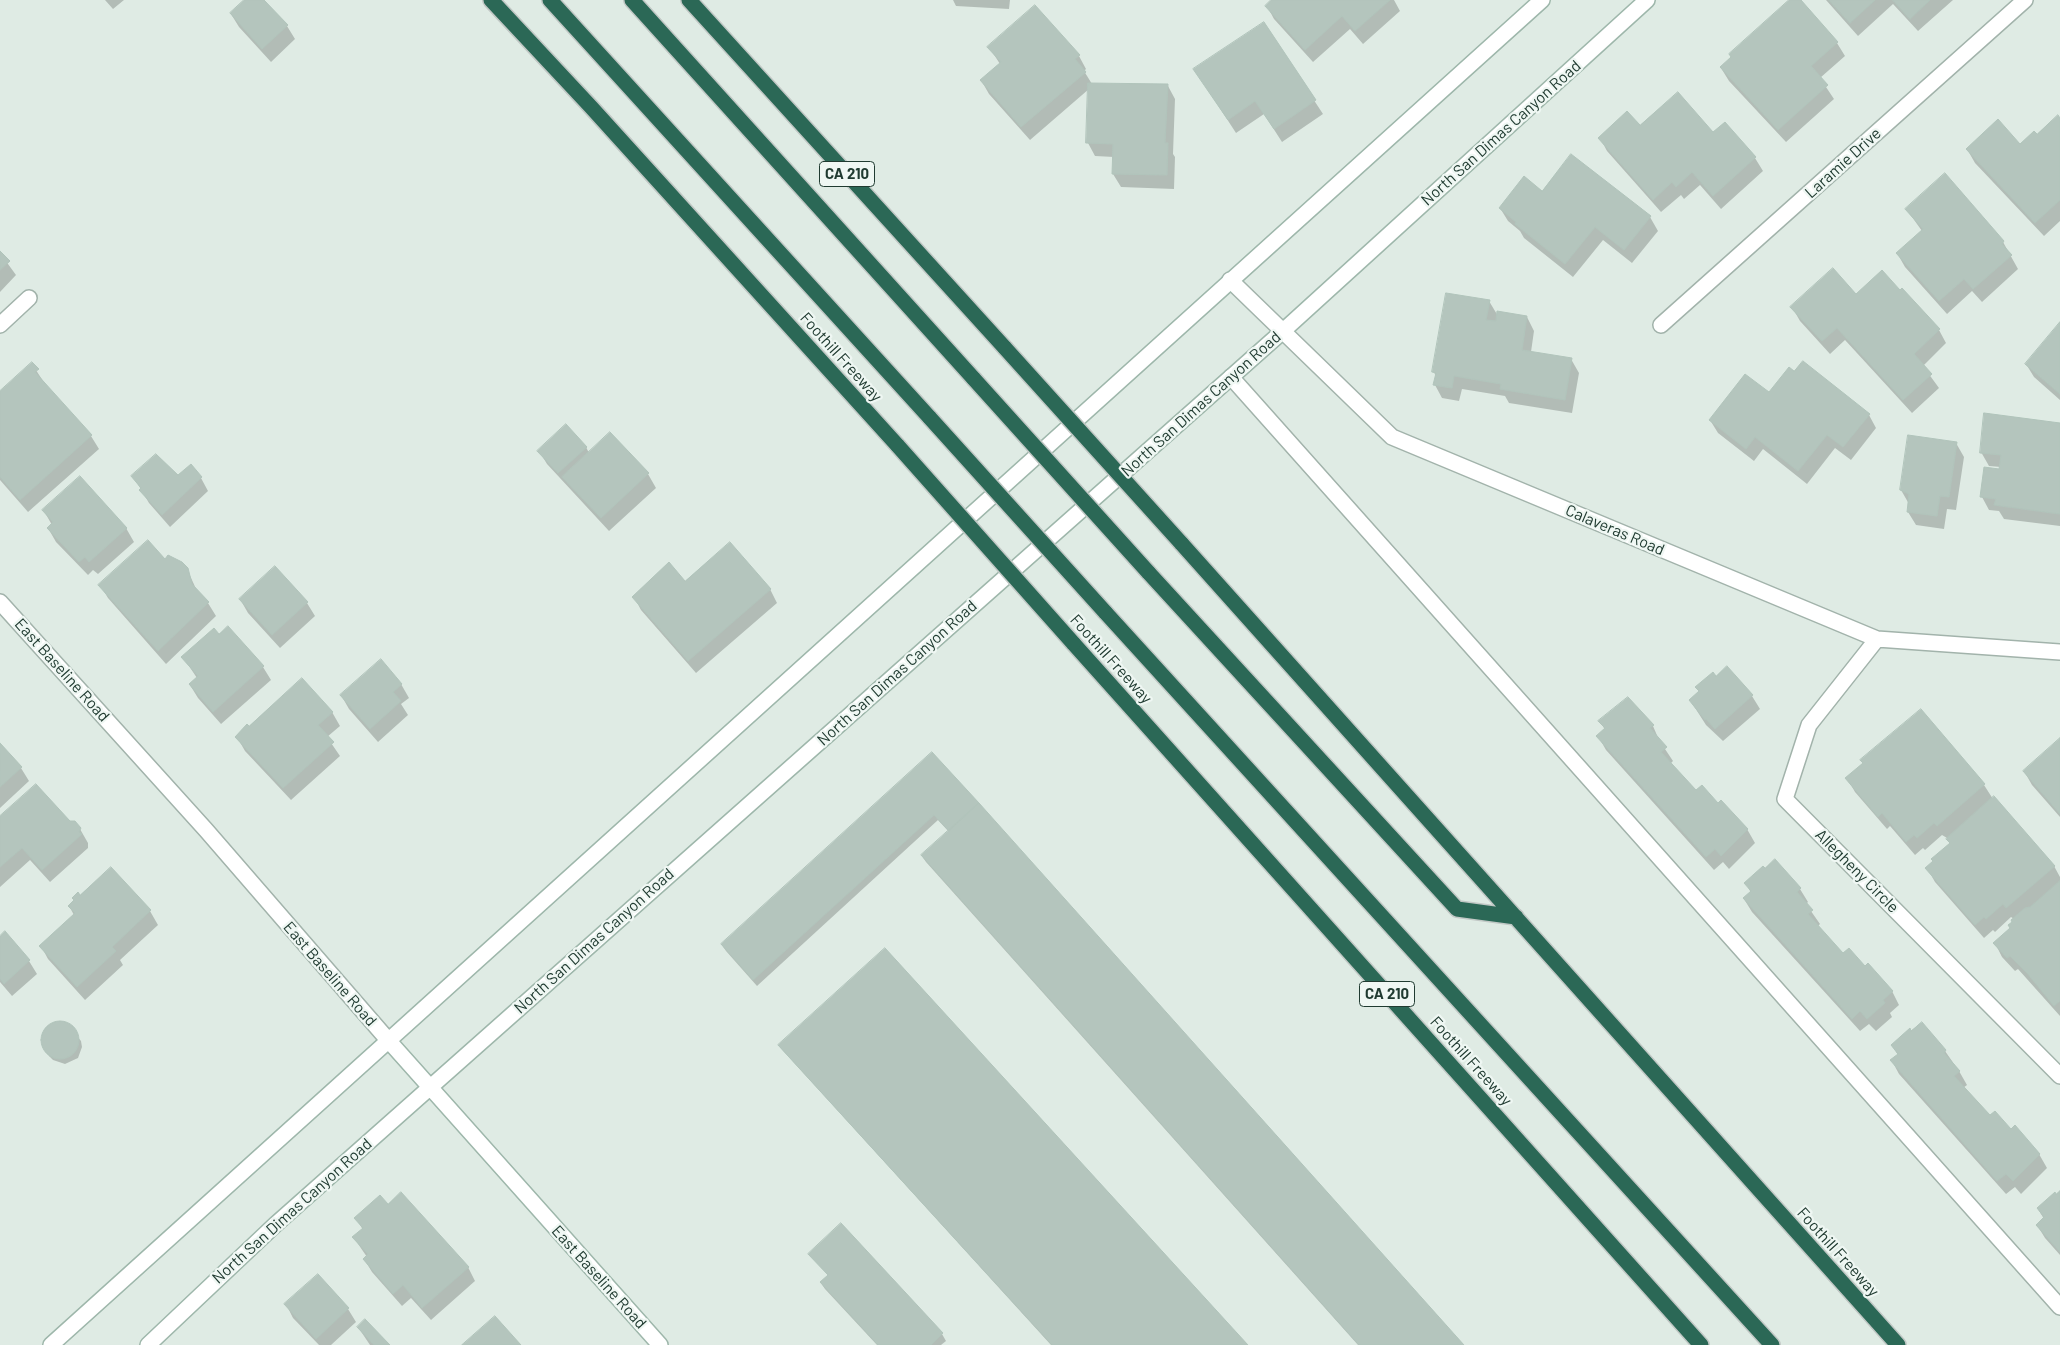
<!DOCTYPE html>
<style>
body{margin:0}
canvas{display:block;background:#dfebe4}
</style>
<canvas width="2060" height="1345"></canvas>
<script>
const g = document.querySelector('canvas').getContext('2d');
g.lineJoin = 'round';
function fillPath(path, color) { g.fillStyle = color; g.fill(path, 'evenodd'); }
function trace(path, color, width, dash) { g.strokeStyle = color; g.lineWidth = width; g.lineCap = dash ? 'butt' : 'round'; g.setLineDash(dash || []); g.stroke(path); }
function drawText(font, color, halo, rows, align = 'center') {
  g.font = font + ' Barlow,sans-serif'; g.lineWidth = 4.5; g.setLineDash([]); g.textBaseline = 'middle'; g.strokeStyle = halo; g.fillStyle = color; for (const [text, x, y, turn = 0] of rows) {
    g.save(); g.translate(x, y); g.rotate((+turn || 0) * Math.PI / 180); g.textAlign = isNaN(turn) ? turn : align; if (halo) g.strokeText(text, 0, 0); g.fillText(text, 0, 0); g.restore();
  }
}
fillPath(new Path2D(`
 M105,0H124L113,9Z
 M246,0H263L287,26L295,39L271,62L239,27L231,14Z
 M953,0H1010L1009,9L956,6Z
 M1273,0H1394L1400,11L1363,44L1350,29L1313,62L1274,19L1267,6Z
 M1791,0H1799L1837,43L1845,56L1820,78L1834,99L1786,142L1729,81L1721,68Z
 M1826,0H1953L1918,31L1893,4L1858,36Z
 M1264,24L1323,114L1282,142L1264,114L1236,133L1195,70Z
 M989,47L1079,56L1086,69L1084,71L1092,84L1168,86L1175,99L1173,154L1175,157L1174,189L1121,187L1113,174L1114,157L1095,156L1088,143L1089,89L1030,140L989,94L981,80L1000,64Z
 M2060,120V221L2044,236L1975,163L1967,149L2020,146Z
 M1640,127L1755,158L1763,171L1721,209L1700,185L1684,199L1681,195L1661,212L1607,151L1600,138Z
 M1945,175L2003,242L2018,269L1982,302L1972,291L1947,314L1905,267L1897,253L1922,231L1907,210Z
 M1542,192L1650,217L1658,231L1632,263L1603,240L1573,277L1524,238L1520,231L1508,221L1500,208Z
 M0,253L16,275L0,292Z
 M1856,296L1939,330L1946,343L1923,366L1939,388L1912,413L1845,340L1830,354L1800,321L1792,307Z
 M1489,301L1498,316L1527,317L1534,331L1531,352L1571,359L1579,373L1572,413L1509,403L1505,396L1462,389L1459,401L1442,398L1435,385L1436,377L1434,372Z
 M2060,324V400L2034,377L2026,364Z
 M32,364L45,384L91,436L99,449L28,512L0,480V392Z
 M1769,394L1869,415L1876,428L1851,460L1835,448L1807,484L1763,449L1754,461L1718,433L1710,420Z
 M2060,424V526L2004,519L1999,511L1989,510L1982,497L2001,467L1989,466L1981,452Z
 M610,434L648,474L656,488L609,531L547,464L539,451L586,447L589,453Z
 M1956,443L1964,457L1956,510L1947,509L1944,529L1916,525L1908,512L1909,504L1901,490Z
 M133,476L201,478L208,491L170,527L149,503Z
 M44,511L126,528L134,542L98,574L93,570L88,575L56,542L48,528L52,525Z
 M165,560L187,569L197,591L208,603L216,616L166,664L108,598L100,585Z
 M770,589L777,603L696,673L641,610L634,597Z
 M240,599L307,603L315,616L280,648L248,613Z
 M228,628L263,667L271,680L221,724L198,698L190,685L197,678L183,657Z
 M1716,677L1752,696L1760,709L1723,741L1706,725L1690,700Z
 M401,684L409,698L401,704L408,715L378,742L349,709L341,695Z
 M1920,711L1984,785L1993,799L2054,866L2060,877V1016L2018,969L2015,971L2002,957L1995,943L2011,928L2014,919L2011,917L1995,932L1993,930L1984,938L1935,882L1927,868L1950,844L1947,838L1942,835L1925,850L1923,848L1915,855L1890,826L1887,829L1855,792L1847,778Z
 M332,712L340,726L327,737L340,756L291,800L245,751L237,737L249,728Z
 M1600,721L1653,726L1659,740L1673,761L1670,764L1696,792L1718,805L1747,829L1755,843L1729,869L1723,862L1714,870L1606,750L1598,736L1605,730Z
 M2060,740V817L2032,785L2024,771Z
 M0,745L21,768L29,781L0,808Z
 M932,754L1463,1345H1358L926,862L922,856L949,832L938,820L757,986L726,951L722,945Z
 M0,818L69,822L80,829L88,843V848L50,882L30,860L0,887Z
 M111,868L150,911L158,925L120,960L123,965L85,1000L48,959L41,946L74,915L69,906Z
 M1746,883L1800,889L1808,902L1806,904L1820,924L1818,926L1843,955L1865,968L1892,991L1899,1005L1890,1013L1892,1017L1876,1031L1869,1024L1860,1031L1752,912L1744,899L1751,893Z
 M5,933L29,961L37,974L12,996L0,982V937Z
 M57,1022L66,1023L81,1041L82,1047L78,1058L65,1064L53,1060L49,1056L43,1040L47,1029Z
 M1921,1023L1945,1051L1959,1071L1967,1085L1963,1088L1990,1117L2011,1130L2039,1154L2047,1168L2021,1194L2015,1187L2006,1194L1899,1074L1892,1061L1898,1055L1892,1045Z
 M779,1046L1246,1345H1051Z
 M2060,1193V1255L2045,1238L2037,1225L2044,1219L2038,1209Z
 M388,1205L468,1267L475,1281L431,1320L411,1298L402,1306L372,1272L364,1259L367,1257L354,1238L363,1230L356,1218Z
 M841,1225L942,1334L946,1341L941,1345H877L825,1289L821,1283L829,1276L810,1254Z
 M318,1275L348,1309L356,1322L331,1345H319L293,1318L286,1304Z
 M358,1327L388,1345H370Z`), '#0003');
const building = new Path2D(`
 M244,0H264L288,25L262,49L230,13Z
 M1271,0H1390L1355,31L1342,16L1305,50L1265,6Z
 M1789,0H1801L1838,42L1811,66L1828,85L1778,130L1720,67L1731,57L1729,54Z
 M1829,0H1875L1850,23Z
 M1893,0H1930L1910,19Z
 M1035,5L1080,55L1075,59L1086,72L1021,127L980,80L1001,62L987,47Z
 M1264,22L1316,100L1274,129L1255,101L1228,120L1193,69Z
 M1088,83L1168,84L1165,143H1168L1167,175L1112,174L1113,144L1086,143Z
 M1678,92L1713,132L1725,122L1756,157L1713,196L1692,172L1676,187L1672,182L1653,200L1598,138L1627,111L1640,125Z
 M2058,115L2060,118V200L2035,223L1966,149L1998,119L2020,144L2034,131L2037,134Z
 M1571,154L1651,216L1624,250L1595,227L1565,264L1515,224L1516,222L1499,208L1524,176L1542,191Z
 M1945,173L2004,241L2002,244L2012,255L1973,289L1964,279L1939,301L1896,253L1923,229L1905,209Z
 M0,251L10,261L0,270Z
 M1833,268L1856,294L1882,270L1900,290L1902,288L1940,329L1914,354L1932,374L1903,400L1837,328L1822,341L1790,307Z
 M1446,293L1490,300L1486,320L1496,321L1497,311L1527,316L1522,350L1572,358L1565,400L1500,389L1501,384L1454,376L1452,388L1433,385L1436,373L1432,372Z
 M2060,322V394L2025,364Z
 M1803,361L1870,414L1843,447L1827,435L1798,471L1755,437L1746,449L1709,420L1745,374L1769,392L1789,367L1794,371Z
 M32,362L39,369L35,372L92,435L20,500L0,477V391Z
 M1984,413L2060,423V514L1994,505L1996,499L1980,497L1984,467L1999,469L2001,455L1980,453Z
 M566,424L587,447L558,473L537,451Z
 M610,432L649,473L601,518L562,477Z
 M1908,435L1957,442L1949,497L1940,496L1937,516L1907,512L1909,494L1900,490Z
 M156,454L178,475L191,464L202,477L162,515L139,490L141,488L131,476Z
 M80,476L127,528L89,562L85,557L79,562L47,528L53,522L42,510Z
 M148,540L165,559L168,555L182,562L188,568L192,584L209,602L158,651L98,585Z
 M730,542L771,589L688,661L632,597L669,562L685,581Z
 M275,566L308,602L272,635L239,599Z
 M228,626L264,666L213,712L189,684L198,676L181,657L214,628L219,634Z
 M381,659L402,684L393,692L401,701L370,729L340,695Z
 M1727,666L1753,695L1715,729L1706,719L1705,720L1689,700L1699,691L1695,687L1713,672L1716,676Z
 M302,678L333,712L318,725L334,742L283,788L235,737L247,724L249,726Z
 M1628,697L1654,725L1650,728L1667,747L1661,752L1696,790L1702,785L1718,803L1721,800L1748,829L1721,856L1715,849L1706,857L1596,736L1605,728L1598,721Z
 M1921,709L1985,784L1937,826L1934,823L1917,838L1914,835L1906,842L1882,813L1878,817L1845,778L1863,763L1860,760Z
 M2060,738V814L2023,771Z
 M0,743L22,767L0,787Z
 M932,752L979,803L949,831L934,815L753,980L721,944Z
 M36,784L70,821H75L81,828L79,832L82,834L42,870L22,848L0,867V816Z
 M1994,796L2055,866L2006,908L2003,904L1986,919L1984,917L1975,925L1925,868L1933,861L1931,859L1950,843L1946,839Z
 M979,803L1464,1345H1359L921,855Z
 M1775,859L1801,888L1797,892L1813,910L1808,914L1843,953L1849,948L1865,966L1868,963L1893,991L1883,1000L1885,1003L1867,1019L1860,1011L1852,1019L1743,898L1751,891L1744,883L1763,866L1765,868Z
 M111,867L151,910L112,947L116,951L77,987L39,946L75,913L68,906L74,900L72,898L78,892L80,895Z
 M2060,881V1001L2054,1006L2027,973L2010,956L2007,958L1993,943L2010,928L2008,925L2012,922L2011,920L2025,908L2030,907Z
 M5,931L30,960L4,984L0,979V936Z
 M885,948L1248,1345H1052L778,1045Z
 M41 1040a19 19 0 1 1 38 0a19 19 0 1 1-38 0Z
 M1922,1022L1946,1050L1944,1053L1960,1071L1954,1076L1990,1115L1995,1111L2011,1129L2015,1125L2040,1154L2013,1181L2006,1174L1997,1181L1890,1060L1898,1054L1891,1045L1910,1028L1911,1031Z
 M2060,1191V1252L2036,1225L2044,1217L2037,1208L2055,1192L2056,1194Z
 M401,1192L469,1267L422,1308L403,1285L393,1294L363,1259L368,1254L352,1237L363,1228L354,1218L380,1195L388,1204Z
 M841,1223L943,1333L931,1345H878L820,1282L828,1275L808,1254Z
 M318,1274L349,1308L316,1339L284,1304Z
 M495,1316L521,1345H462Z
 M365,1319L390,1345H374L357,1327Z`);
fillPath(building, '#b4c5bd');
trace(building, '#b1c4bb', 1);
const lane = new Path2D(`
 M1231,377L2060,1307`);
const street = new Path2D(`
 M1230,280L1392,437L1877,639L2060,652
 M0,325L29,298
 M1661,325L2025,0
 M0,602L206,830L388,1040
 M1877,639L1809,725L1785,799L2060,1076`);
const secondary = new Path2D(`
 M388,1040L660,1345
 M51,1345L1542,0
 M148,1345L276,1224L1283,331L1647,0`);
const highway = new Path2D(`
 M491,0L591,107L898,446
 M550,0L930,418
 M632,0L974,379
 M689,0L1005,348
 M1181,543L1898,1345
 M1148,572L1457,909L1516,917
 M1105,612L1772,1345
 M1073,643L1701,1345`);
trace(lane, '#a2b3ab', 18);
trace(street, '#a2b3ab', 18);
trace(secondary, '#9eb7ab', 18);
trace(highway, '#c1c8c5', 18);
trace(lane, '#fff', 15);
trace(street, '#fff', 15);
trace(secondary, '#fff', 15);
trace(highway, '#2b6856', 15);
const highwayBridge = new Path2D(`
 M1005,348L1181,543
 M974,379L1148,572
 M930,418L1105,612
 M898,446L1073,643`);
trace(highwayBridge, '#c1c8c5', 18, []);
trace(highwayBridge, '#2b6856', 15);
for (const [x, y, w] of [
 [847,174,55],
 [1387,994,55]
]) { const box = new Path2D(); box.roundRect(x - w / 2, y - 12.5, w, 25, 4); g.fillStyle = '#eff7f3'; g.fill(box); trace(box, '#203b31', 1); }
drawText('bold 15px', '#203b31', null, [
 ["CA 210",847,174],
 ["CA 210",1387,994]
]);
drawText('16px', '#203b31', '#eff7f3', [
 ["North San Dimas Canyon Road",1501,133,-42],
 ["Laramie Drive",1843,163,-42],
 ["Foothill Freeway",841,357,48],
 ["North San Dimas Canyon Road",1201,404,-42],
 ["Calaveras Road",1615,530,23],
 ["Foothill Freeway",1111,659,48],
 ["East Baseline Road",62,670,48],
 ["North San Dimas Canyon Road",897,673,-42],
 ["Allegheny Circle",1857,871,45],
 ["North San Dimas Canyon Road",594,941,-42],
 ["East Baseline Road",330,974,49],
 ["Foothill Freeway",1471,1061,48],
 ["North San Dimas Canyon Road",292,1211,-42],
 ["Foothill Freeway",1838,1252,48],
 ["East Baseline Road",599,1277,48]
]);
</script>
